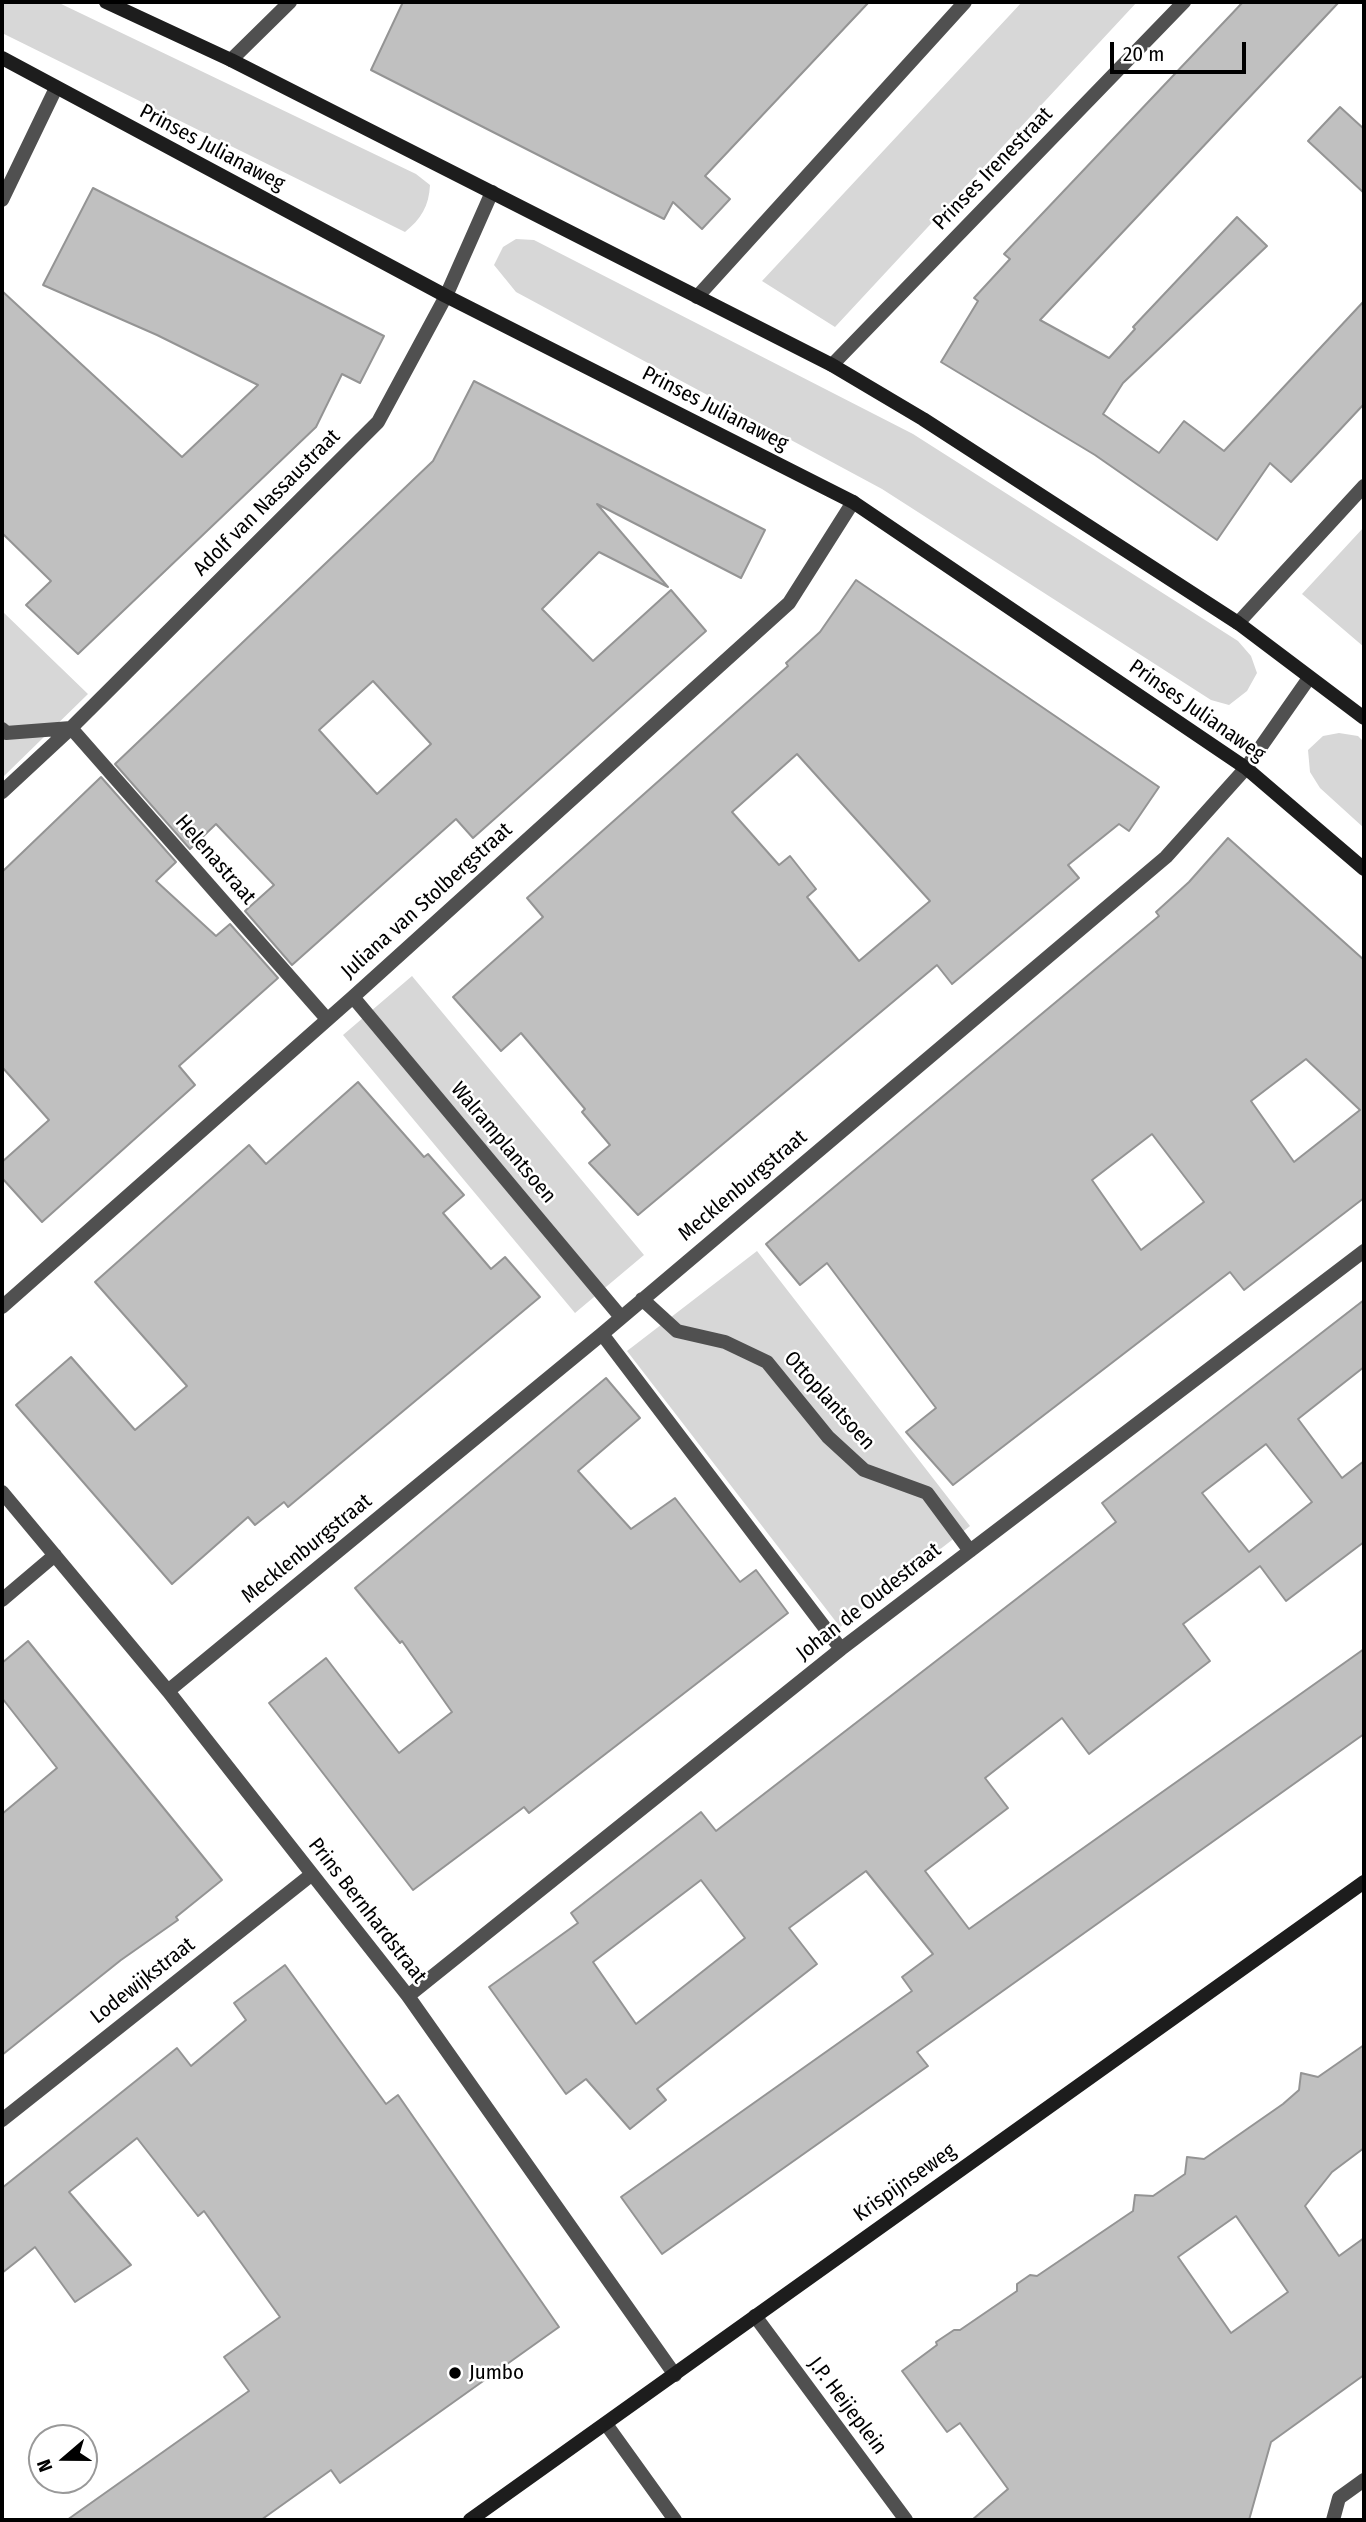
<!DOCTYPE html>
<style>
body{margin:0}
#map{position:relative;width:1366px;height:2522px;overflow:hidden;background:#fff;font-family:"Fira Sans Condensed",sans-serif}
canvas{display:block}
.frame{position:absolute;inset:0;border:4px solid #000;pointer-events:none}
.north{position:absolute;left:28px;top:2424px;width:70px;height:70px;box-sizing:border-box;background:#fff;border:2px solid #999;border-radius:50%;rotate:250deg;font-size:19px;font-weight:700;line-height:28px;text-align:center;color:#000}
.north::after{content:'';display:block;margin:auto;width:24px;height:32px;background:#000;clip-path:polygon(50% 0,100% 100%,50% 72%,0 100%)}
.scale{position:absolute;left:1110px;top:42px;width:136px;height:32px;box-sizing:border-box;border:4px solid #000;border-top:0;padding-left:9px;font-size:21px;line-height:24px;white-space:nowrap;color:#000;-webkit-text-stroke:5px #fff;paint-order:stroke}
</style>
<div id="map">
<canvas width="1366" height="2522"></canvas>
<div class="frame"></div>
<div class="north">N</div>
<div class="scale">20 m</div>
</div>
<script>
const g = document.querySelector('canvas').getContext('2d');
g.lineJoin = 'round';
function fillPath(path, color) { g.fillStyle = color; g.fill(path, 'evenodd'); }
function trace(path, color, width, dash) { g.strokeStyle = color; g.lineWidth = width; g.lineCap = dash ? 'butt' : 'round'; g.setLineDash(dash || []); g.stroke(path); }
function drawText(font, color, halo, rows, align = 'center') {
  g.font = font + ' "Fira Sans Condensed",sans-serif'; g.lineWidth = 5; g.setLineDash([]); g.textBaseline = 'middle'; g.strokeStyle = halo; g.fillStyle = color; for (const [text, x, y, turn = 0] of rows) {
    g.save(); g.translate(x, y); g.rotate((+turn || 0) * Math.PI / 180); g.textAlign = isNaN(turn) ? turn : align; if (halo) g.strokeText(text, 0, 0); g.fillText(text, 0, 0); g.restore();
  }
}
fillPath(new Path2D(`
 M2,2H57L416,174L430,185C429,206 421,219 405,232L2,33Z
 M1022,2H1137L835,327L762,281Z
 M516,239L534,240L913,434L1238,641L1251,656L1257,673L1247,691L1229,705L1211,700L882,489L516,292L494,265L503,247Z
 M1364,527V647L1302,594Z
 M2,611L88,694L2,778Z
 M1339,733L1358,736L1364,742V828L1320,788L1310,772L1308,750L1323,736Z
 M412,976L644,1255L575,1313L343,1035Z
 M757,1251L970,1526L840,1627L627,1351Z`), '#d7d7d7');
const building = new Path2D(`
 M403,2H869L705,176L730,199L702,229L673,202L664,219L371,70Z
 M1243,2H1339L1040,320L1109,358L1135,329L1133,327L1237,217L1267,246L1123,383L1103,414L1159,453L1184,421L1224,451L1364,301V404L1291,482L1270,463L1217,540L1095,455L941,362L978,301L974,298L1010,259L1004,254Z
 M1340,107L1364,129V193L1308,141Z
 M93,188L384,336L360,383L342,374L316,427L78,654L26,605L51,581L2,533V291L182,457L258,385L157,335L43,285Z
 M474,381L765,530L741,578L597,504L668,587L599,552L542,609L593,661L671,590L706,631L473,838L456,819L292,965L245,911L274,885L216,824L190,849L115,764L433,461ZM373,681L431,744L377,794L319,730Z
 M856,580L1159,787L1129,831L1119,824L1068,865L1079,878L952,984L937,965L638,1215L589,1163L610,1145L582,1112L585,1109L521,1033L501,1051L453,997L543,917L527,898L788,666L786,663L820,632ZM797,754L930,901L859,961L807,897L816,889L790,856L779,865L732,812Z
 M101,777L176,862L156,881L216,936L230,924L278,978L179,1066L195,1085L42,1222L2,1178V1162L49,1120L2,1067V872Z
 M1228,838L1364,960V1198L1244,1290L1230,1272L953,1485L906,1432L936,1408L827,1263L800,1285L766,1244L1159,916L1156,912L1189,882ZM1306,1059L1360,1110L1294,1162L1251,1101ZM1152,1134L1204,1202L1141,1250L1092,1180Z
 M358,1082L424,1157L428,1154L464,1195L443,1213L491,1269L505,1257L540,1297L288,1507L284,1502L255,1525L248,1517L172,1584L16,1405L71,1357L135,1430L187,1386L95,1282L249,1145L266,1164Z
 M1364,1300V1367L1298,1419L1342,1478L1364,1461V1542L1286,1601L1260,1566L1226,1592L1183,1624L1210,1661L1089,1754L1062,1718L985,1778L1008,1808L925,1871L969,1929L1364,1649V1734L917,2052L928,2066L662,2254L621,2197L912,1991L902,1977L933,1954L866,1871L789,1928L817,1964L657,2089L666,2100L630,2129L586,2079L566,2094L489,1987L578,1923L571,1913L701,1812L716,1831L1116,1522L1102,1503ZM1266,1444L1312,1502L1249,1552L1202,1493ZM701,1880L745,1938L636,2024L593,1962Z
 M606,1378L640,1418L578,1471L631,1529L675,1498L740,1582L756,1570L788,1613L529,1813L524,1807L413,1890L269,1703L326,1658L399,1753L452,1712L402,1641L400,1643L355,1588Z
 M28,1641L222,1880L176,1917L178,1920L121,1960L2,2055V1814L57,1768L2,1698V1663Z
 M285,1965L386,2104L398,2095L559,2327L340,2483L331,2470L261,2520H67L249,2391L224,2357L280,2317L204,2211L198,2216L137,2138L69,2192L131,2265L75,2302L35,2247L2,2273V2188L177,2048L191,2066L246,2020L234,2003Z
 M1364,2045V2148L1332,2172L1305,2206L1339,2256L1364,2238V2375L1271,2442L1249,2520H972L1008,2489L960,2423L947,2432L902,2371L937,2345L936,2342L954,2330H960L1017,2291V2284L1030,2275L1037,2276L1133,2211L1135,2195L1153,2196L1185,2174L1187,2157L1204,2159L1283,2104L1299,2090L1301,2073L1318,2077ZM1236,2216L1288,2292L1231,2333L1178,2257Z`);
fillPath(building, '#c0c0c0');
trace(building, '#949494', 2);
trace(new Path2D(`
 M231,60L290,2
 M2,200L56,88
 M697,297L965,2
 M832,365L1184,2
 M1238,623L1364,486
 M2,729L6,733L71,728L327,1019
 M2,792L71,728L378,422L446,296L492,192
 M353,997L620,1316
 M642,1299L677,1331L725,1342L767,1362L828,1437L864,1470L927,1493L970,1551
 M2,1307L353,997L789,603L853,502
 M602,1334L841,1649
 M2,1492L168,1691L408,1996L675,2375
 M2,1600L55,1555
 M168,1691L602,1334L1166,857L1246,768L1309,678
 M408,1996L841,1649L1364,1251
 M2,2120L311,1875
 M755,2316L906,2520
 M606,2424L675,2520
 M1333,2520L1339,2498L1364,2480`), '#505050', 14);
trace(new Path2D(`
 M106,2L231,60L832,365L923,419L1238,623L1364,718
 M2,58L446,296L853,502L1246,768L1364,869
 M470,2520L1364,1882`), '#1d1d1d', 14);
for (const [x, y, r, color] of [
 [455,2373,7,"#000"]
]) { const dot = new Path2D(); dot.arc(x, y, r, 0, 2 * Math.PI); g.fillStyle = color; g.fill(dot); trace(dot, '#fff', 2.5); }
drawText('21px', '#000', '#fff', [
 ["Prinses Julianaweg",212,148,28],
 ["Prinses Irenestraat",993,169,-46],
 ["Prinses Julianaweg",715,409,27],
 ["Adolf van Nassaustraat",267,503,-45],
 ["Prinses Julianaweg",1197,711,35],
 ["Helenastraat",215,860,49],
 ["Juliana van Stolbergstraat",427,901,-42],
 ["Walramplantsoen",503,1143,50],
 ["Mecklenburgstraat",743,1186,-40],
 ["Ottoplantsoen",829,1401,48],
 ["Mecklenburgstraat",307,1549,-39],
 ["Johan de Oudestraat",869,1602,-38],
 ["Prins Bernhardstraat",367,1911,52],
 ["Lodewijkstraat",143,1981,-38],
 ["Krispijnseweg",905,2183,-35],
 ["J.P. Heijeplein",847,2406,53]
]);
drawText('21px', '#000', '#fff', [
 ["Jumbo",469,2373]
], 'left');
</script>
